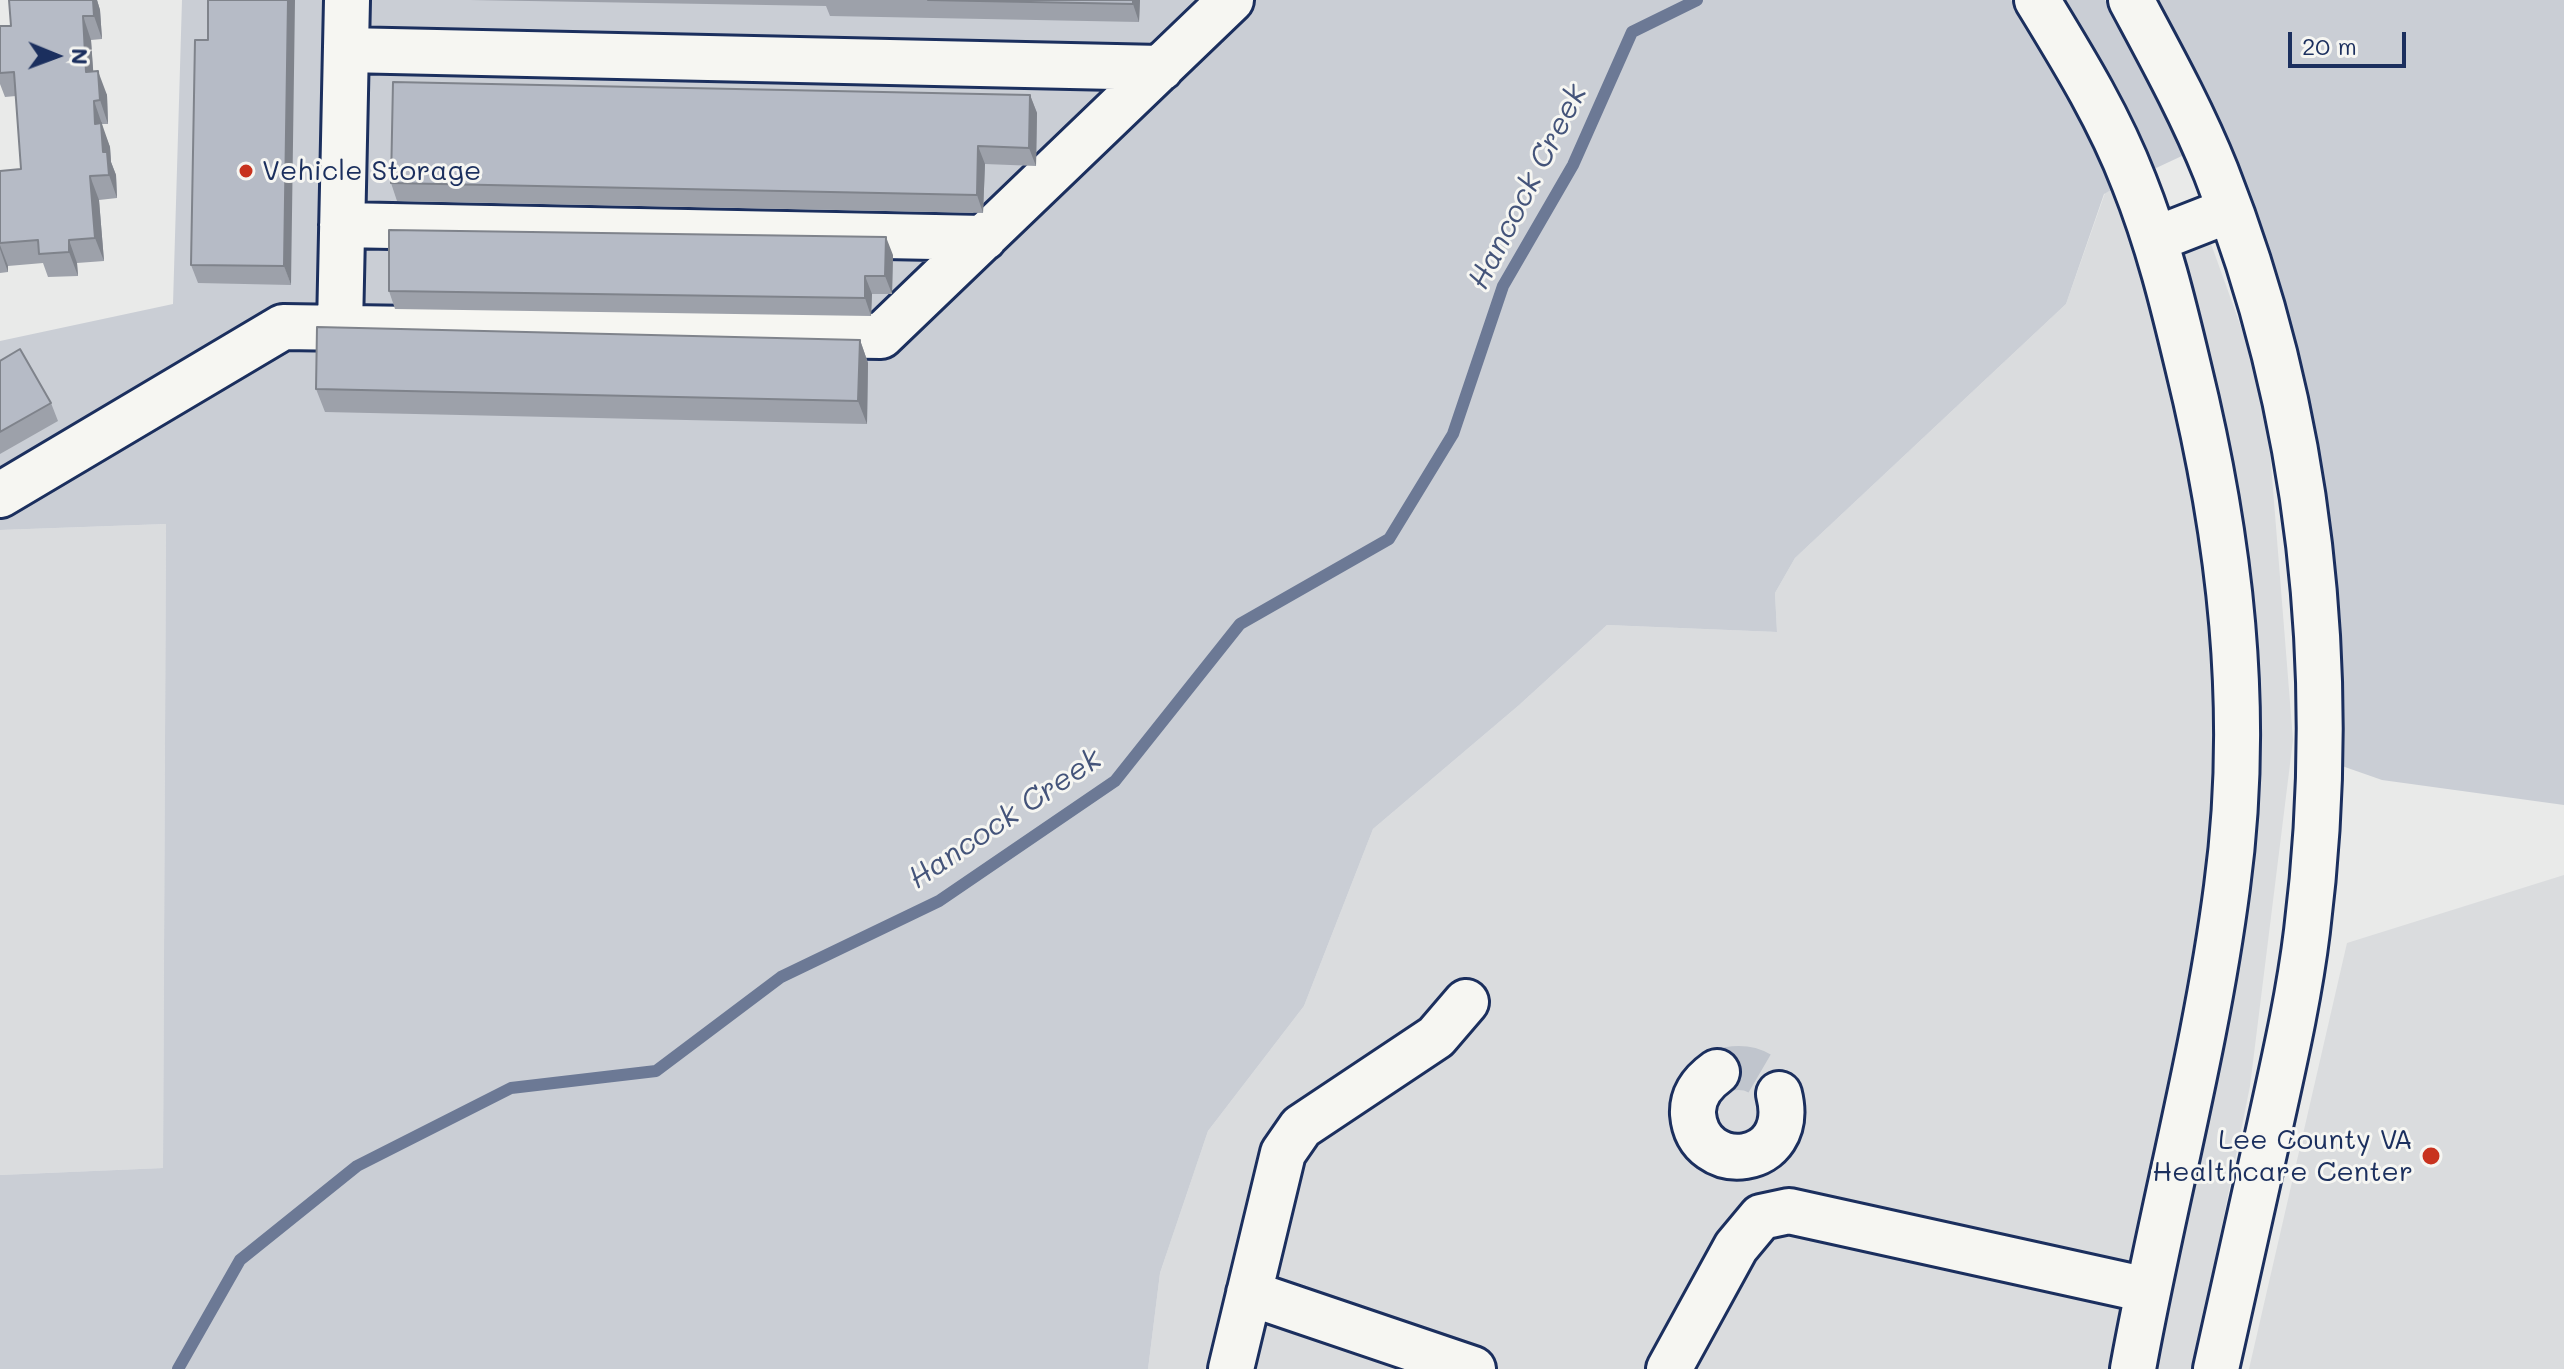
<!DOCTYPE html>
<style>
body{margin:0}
#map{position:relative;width:2564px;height:1369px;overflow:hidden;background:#e9eae9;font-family:Mali,sans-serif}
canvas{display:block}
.north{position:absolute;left:16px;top:16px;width:80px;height:80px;-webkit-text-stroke:6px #f6f6f2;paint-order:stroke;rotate:91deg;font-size:22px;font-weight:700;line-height:32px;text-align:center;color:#1b2f5e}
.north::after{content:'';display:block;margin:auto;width:28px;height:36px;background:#1b2f5e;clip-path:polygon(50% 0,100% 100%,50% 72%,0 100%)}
.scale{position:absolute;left:2288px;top:32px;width:118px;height:36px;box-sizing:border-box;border:4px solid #1b2f5e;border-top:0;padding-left:10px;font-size:24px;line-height:28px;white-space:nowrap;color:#1b2f5e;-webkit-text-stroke:6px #f6f6f2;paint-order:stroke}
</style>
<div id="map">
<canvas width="2564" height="1369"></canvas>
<div class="north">N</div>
<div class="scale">20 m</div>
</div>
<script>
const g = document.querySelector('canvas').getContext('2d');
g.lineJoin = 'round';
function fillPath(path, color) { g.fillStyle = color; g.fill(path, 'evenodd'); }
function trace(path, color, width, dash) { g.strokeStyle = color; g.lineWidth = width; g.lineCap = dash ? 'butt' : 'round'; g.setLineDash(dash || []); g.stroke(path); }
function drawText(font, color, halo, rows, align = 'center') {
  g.font = font + ' Mali,sans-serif'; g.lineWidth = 6; g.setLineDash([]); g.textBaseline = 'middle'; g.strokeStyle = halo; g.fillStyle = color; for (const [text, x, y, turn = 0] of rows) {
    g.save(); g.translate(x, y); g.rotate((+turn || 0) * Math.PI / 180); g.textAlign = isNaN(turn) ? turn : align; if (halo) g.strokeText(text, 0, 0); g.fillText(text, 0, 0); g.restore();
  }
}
fillPath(new Path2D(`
 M2113,189L2134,246L2151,305L2196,507L2212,649L2215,729L2212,807L2204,885L2179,1025L2110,1369H1148L1160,1273L1208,1131L1304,1006L1373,829L1518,706L1607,625L1777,632L1775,593L1795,558L2066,304L2105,193Z
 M2210,241L2250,352L2269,439L2293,740L2250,1086L2193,1369H2157L2225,1032L2250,892L2258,811L2261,729L2252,574L2227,429L2183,251Z
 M166,524L163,1168L0,1175V530Z
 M2564,875V1369H2249L2347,943Z`), '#dadcde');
fillPath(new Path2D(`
 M182,0H2011C2049,62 2083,123 2113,189L2104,194L2066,304L1795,558L1775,593L1777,632L1607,625L1518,706L1373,829L1304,1006L1208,1131L1160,1273L1148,1369H0V1175L163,1168L166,524L0,530V341L173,304Z
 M2063,0H2105L2166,113L2184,155L2154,169L2129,114Z
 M2156,0H2564V805L2382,780L2342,766L2344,710L2341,619L2325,487L2287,307L2260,221L2221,126Z`), '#caced5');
trace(new Path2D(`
 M178,1369L240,1260L357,1166L511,1088L656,1071L781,977L939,901L1115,781L1240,624L1389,539L1453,434L1503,286L1573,165L1632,32L1697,0`), '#6c7995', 12);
trace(new Path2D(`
 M1717,1072C1744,1063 1764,1069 1779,1094`), '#c0c5cd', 44, [44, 22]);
const minor = new Path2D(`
 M346,50L1161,68
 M342,225L984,238
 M340,327L347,0
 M0,495L283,327L881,336L1231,0
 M1717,1072C1703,1082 1692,1095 1693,1114C1698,1178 1798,1169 1779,1094
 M1249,1293L1473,1369
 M1231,1369L1283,1153L1301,1127L1436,1037L1466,1002
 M1669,1369L1736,1247L1761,1217L1789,1211L2147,1290`);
const major = new Path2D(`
 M2037,0C2073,59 2109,117 2134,182C2158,242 2173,303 2188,366C2230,537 2251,711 2227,887C2206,1049 2162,1208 2133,1369
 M2131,0C2161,56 2192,112 2216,172C2311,412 2339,675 2307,931C2299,997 2284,1062 2270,1126C2252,1207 2234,1288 2216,1369
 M2156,239L2230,210`);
trace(minor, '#1b2f5e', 50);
trace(major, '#1b2f5e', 50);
trace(minor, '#f6f6f2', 44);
trace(major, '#f6f6f2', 44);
fillPath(new Path2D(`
 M9,0H97L100,10L102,39L91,40L93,72L107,95L108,124H102V127L110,147L111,162L116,175L117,198L99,200L104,261L77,263L78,276L48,277L43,263L8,266V272L0,273V171L21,169L16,96L5,97L0,84V26H11Z
 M470,0H1140L1139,22L830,16L826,6Z
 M208,40L291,285L198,283L191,265Z
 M1030,95L1037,113L1036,166L985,164L983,213L397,201L391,183Z
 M893,255L892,294H872L871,316L395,309L389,291Z
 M860,340L868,363L867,424L325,412L316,389Z
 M0,361L51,403L58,421L0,454Z`), '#9da1aa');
fillPath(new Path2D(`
 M90,0H97L100,10L102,39L94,16Z
 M288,0H295L291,285L284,266Z
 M1133,0H1140L1139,22L1133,4Z
 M83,16L91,40L95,96L86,72Z
 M98,71L107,95L108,124L100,100Z
 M1030,95L1037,113L1036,166L1029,148Z
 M94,101L110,147L111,162L116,175L117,198L109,175L95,124Z
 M978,146L985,164L983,213L977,195Z
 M90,176L99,200L104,261L95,238Z
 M886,237L893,255L892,294L885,276Z
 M69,240L77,263L78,276L69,252Z
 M0,245L8,266V272L0,249Z
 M865,276L872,294L871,316L865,298Z
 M860,340L868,363L867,424L858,401Z`), '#7f838b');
const building = new Path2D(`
 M9,0H93L94,16H83L86,72L98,71L100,100L94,101L95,124L101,123L103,152H107L109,175L90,176L95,238L69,240V252L39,254L38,240L0,243V171L21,169L14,72L0,73V26H11Z
 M208,0H288L284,266L191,265L195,40H208Z
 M928,0H1133V4Z
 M393,82L1030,95L1029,148L978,146L977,195L391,183Z
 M389,230L886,237L885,276H865V298L389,291Z
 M317,327L860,340L858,401L316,389Z
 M20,349L51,403L0,432V361Z`);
fillPath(building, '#b6bbc6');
trace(building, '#7f838b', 2);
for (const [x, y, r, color] of [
 [246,171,8,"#c8321e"],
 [2431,1156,10,"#c8321e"]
]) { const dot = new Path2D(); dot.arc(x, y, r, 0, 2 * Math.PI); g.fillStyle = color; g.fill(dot); trace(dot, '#f6f6f2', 3); }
drawText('28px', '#1b2f5e', '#f6f6f2', [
 ["Vehicle Storage",262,171],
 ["Lee County VA",2413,1140,"right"],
 ["Healthcare Center",2413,1172,"right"]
], 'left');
drawText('italic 30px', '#44547a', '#f6f6f2', [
 ["Hancock Creek",1528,187,-63],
 ["Hancock Creek",1005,819,-34]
]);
</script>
